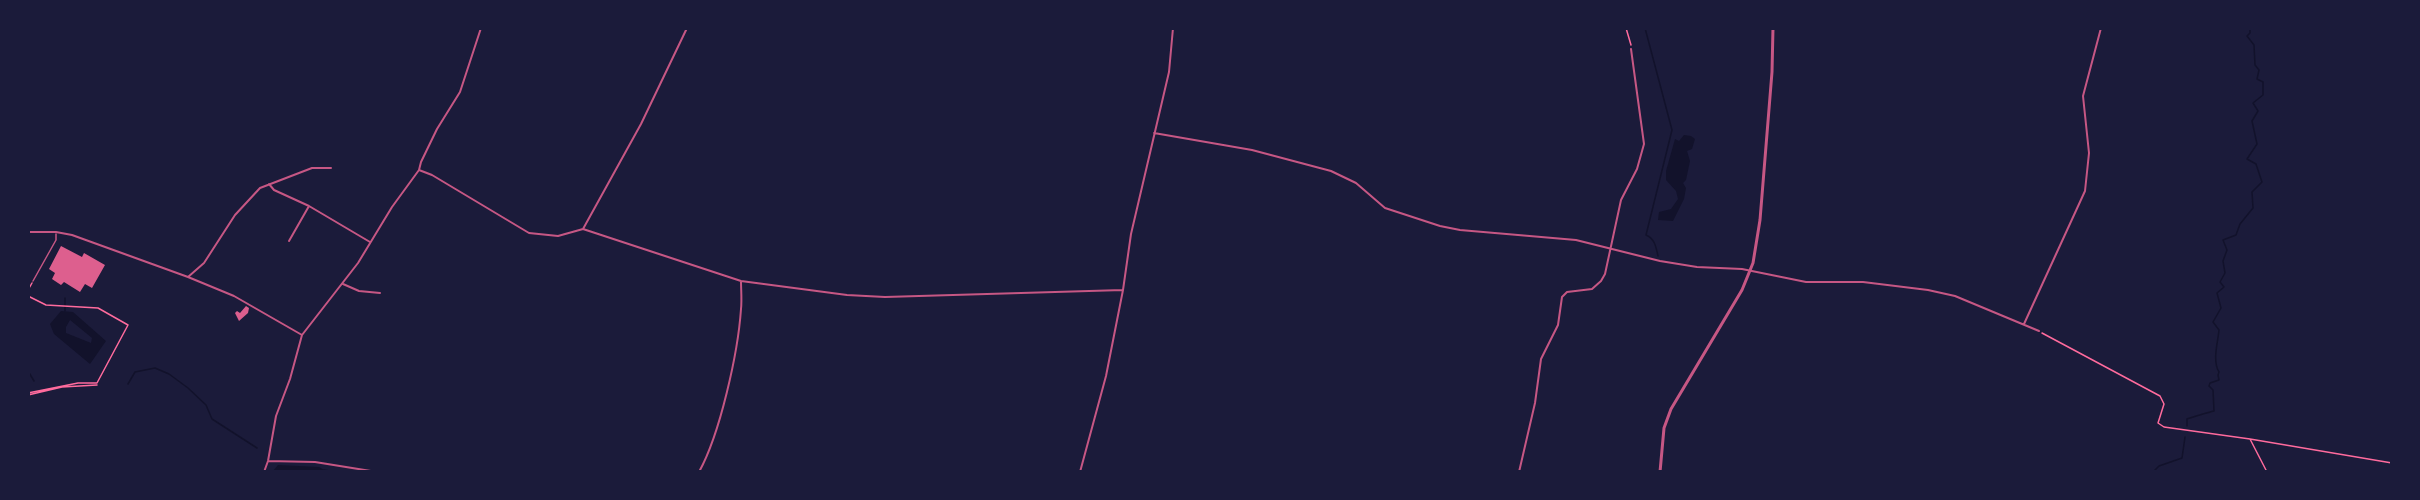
<!DOCTYPE html>
<style>
body{margin:0}
#map{position:relative;width:2420px;height:500px;overflow:hidden;background:#1b1b3a;font-family:"Alegreya Sans",sans-serif}
canvas{display:block}
.frame{position:absolute;inset:0;border:30px solid #1b1b3a;pointer-events:none}
</style>
<div id="map">
<canvas width="2420" height="500"></canvas>
<div class="frame"></div>
</div>
<script>
const g = document.querySelector('canvas').getContext('2d');
g.lineJoin = 'round';
function fillPath(path, color) { g.fillStyle = color; g.fill(path, 'evenodd'); }
function trace(path, color, width, dash) { g.strokeStyle = color; g.lineWidth = width; g.lineCap = dash ? 'butt' : 'round'; g.setLineDash(dash || []); g.stroke(path); }
fillPath(new Path2D(`
 M1684,135L1691,136L1695,139L1692,149L1687,151L1690,161L1686,180L1683,183L1686,188L1684,199L1673,221L1658,220L1659,212L1671,209L1678,199L1676,191L1666,180V171L1675,139L1679,141Z
 M61,311L73,312L106,341L90,364L54,334L50,324ZM70,320L92,338L91,343L66,333V327Z
 M278,465L319,467L326,471H273Z`), '#12122b');
trace(new Path2D(`
 M1645,28L1672,130L1646,235C1655,239 1656,247 1658,256
 M65,311V298
 M28,371L34,381
 M128,384L135,372L155,368L169,374L188,388L206,405L212,419L257,448
 M2187,426V419C2189,418 2210,412 2214,411L2213,390L2209,386L2210,383L2219,380L2218,375L2219,372C2212,361 2218,342 2219,330L2213,322L2221,308L2217,293L2224,287L2220,282L2225,273L2223,261L2227,250L2223,240L2236,235L2240,224L2253,208L2252,192L2262,182L2256,164L2247,159L2257,144L2252,121L2258,111L2253,103L2263,95V82L2257,79L2259,70L2255,65L2254,45L2247,36L2250,33V28
 M324,470L336,472
 M2153,472L2159,466L2182,458L2185,437`), '#12122b', 1.5);
fillPath(new Path2D(`
 M61,246L82,257L84,253L105,265L92,288L85,284L80,292L64,282L61,285L52,279L55,273L49,269Z
 M246,306L249,308L248,313L239,321L235,313L237,311L240,313Z`), '#dd5f8e');
trace(new Path2D(`
 M1626,28L1631,45
 M28,290L32,283
 M28,296L46,305L98,308L128,325L97,383H78L28,393
 M2042,333L2160,396L2164,404L2158,423L2164,427L2250,439L2392,463
 M28,395L62,387L97,385
 M2250,439L2267,472`), '#ff6b9d', 1.5);
trace(new Path2D(`
 M33,281L56,240V234`), '#c65784', 1.5);
trace(new Path2D(`
 M1154,133L1252,150L1331,171L1356,183L1385,208L1440,226L1460,230L1576,240L1660,261L1697,267L1742,269L1806,282H1863L1928,290L1955,296L2039,331
 M419,170L432,175L529,233L558,236L583,229
 M269,184L274,190L309,206L370,242
 M583,229L741,281L847,295L885,297L1123,290
 M583,229L641,124L687,28
 M28,232H56L72,235L188,277L234,296L302,335
 M289,241L309,206
 M188,277L204,263L235,215L260,188L312,168H331
 M343,284L359,291L380,293
 M2024,324L2085,191L2089,153L2083,96L2101,28
 M268,461L315,462L377,472
 M264,472L268,461L276,416L290,379L302,335L358,263L392,207L419,170L421,162L437,129L460,92L481,28
 M699,472C720,434 738,353 741,309C742,300 741,290 741,281
 M1080,472L1106,376L1123,290L1131,234L1169,72L1173,28
 M1519,472L1535,403L1541,359L1558,325L1562,297L1567,292L1592,289L1601,281L1605,274L1621,200L1637,169L1644,144L1631,49`), '#c65784', 2);
trace(new Path2D(`
 M1660,472L1664,428L1671,409L1742,290L1753,263L1760,220L1772,72L1773,28`), '#c65784', 3);
</script>
